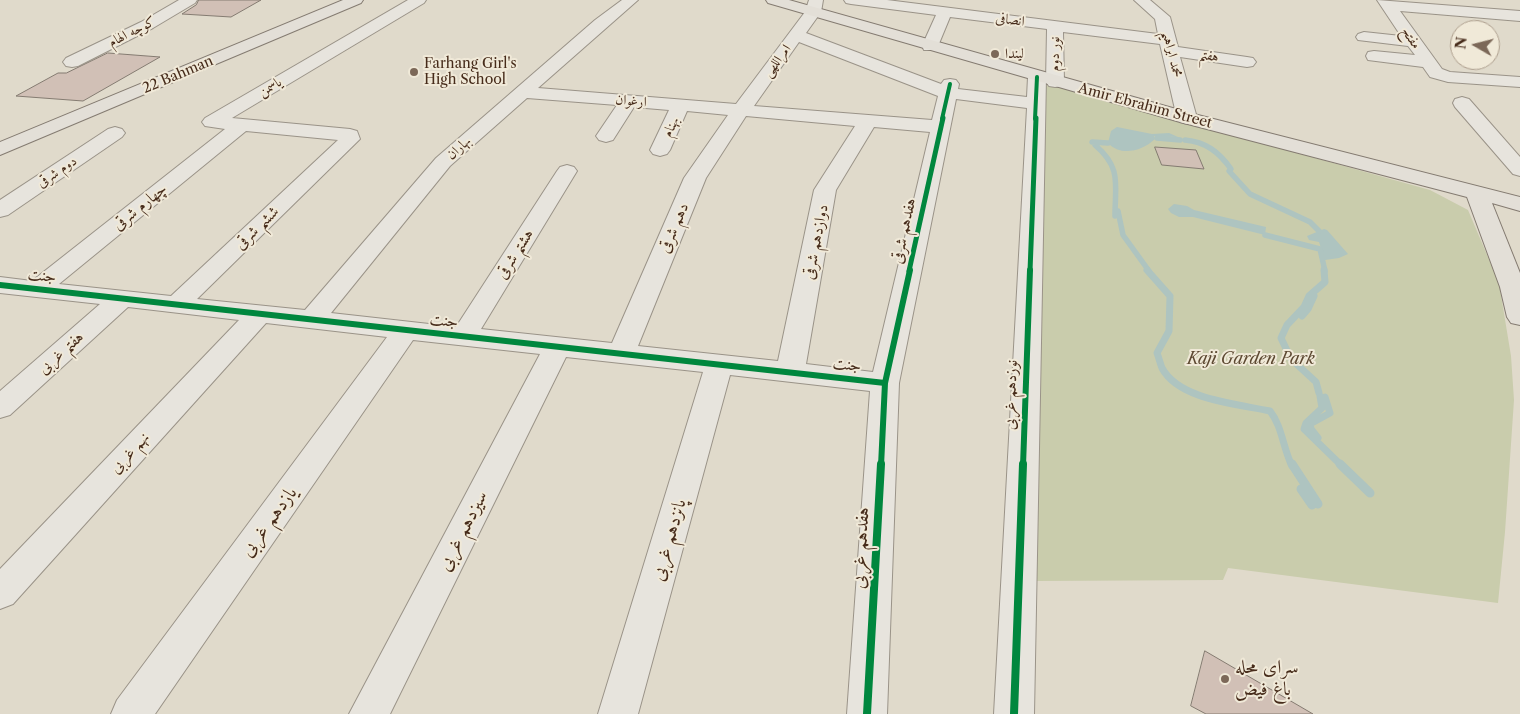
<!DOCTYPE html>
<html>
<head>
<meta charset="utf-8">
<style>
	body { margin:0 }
	#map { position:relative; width:1520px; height:714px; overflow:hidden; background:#e0dacb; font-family:"Libre Caslon Text",serif }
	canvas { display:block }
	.north { position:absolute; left:1450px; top:20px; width:50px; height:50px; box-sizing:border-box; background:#f0e9d8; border:1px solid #ac9d8c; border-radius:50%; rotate:278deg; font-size:14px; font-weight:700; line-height:20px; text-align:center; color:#462b1a }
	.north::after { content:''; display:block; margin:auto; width:18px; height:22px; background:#7c6858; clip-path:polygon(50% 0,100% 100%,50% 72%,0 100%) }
</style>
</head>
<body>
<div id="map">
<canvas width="1520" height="714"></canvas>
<div class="north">N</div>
</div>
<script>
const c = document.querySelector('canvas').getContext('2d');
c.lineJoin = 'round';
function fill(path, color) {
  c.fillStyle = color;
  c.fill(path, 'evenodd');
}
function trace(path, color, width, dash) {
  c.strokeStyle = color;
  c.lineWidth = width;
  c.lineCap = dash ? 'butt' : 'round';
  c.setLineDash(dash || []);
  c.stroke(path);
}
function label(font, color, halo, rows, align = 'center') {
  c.font = font + ' "Libre Caslon Text",Amiri,serif';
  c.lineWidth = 4;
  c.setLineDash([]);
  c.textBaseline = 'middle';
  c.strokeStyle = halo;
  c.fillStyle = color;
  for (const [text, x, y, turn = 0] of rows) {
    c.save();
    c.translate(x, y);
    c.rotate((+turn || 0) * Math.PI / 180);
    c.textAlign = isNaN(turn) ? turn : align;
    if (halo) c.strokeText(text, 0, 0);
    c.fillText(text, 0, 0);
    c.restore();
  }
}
const green = new Path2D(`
	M1050,84L1430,190L1468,210L1499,283L1511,356L1514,400L1505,532L1498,603L1228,568L1223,580L1035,581L1044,87Z`);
const water = new Path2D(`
	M1117,127L1152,134L1169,133L1178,137L1154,136L1155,139C1142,151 1121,157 1108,143L1111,131Z
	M1174,204L1187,206L1194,210L1266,227L1265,235L1193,217H1179L1171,213L1168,209Z
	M1324,229L1327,230L1348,254L1339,258L1325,260L1319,242L1309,240L1307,236Z`);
const streamFar2 = new Path2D(`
	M1157,138L1180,140
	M1185,140C1206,142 1219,152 1231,169L1229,171L1250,194L1310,222L1319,231
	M1092,142L1108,143
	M1097,145H1095C1122,168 1115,184 1115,216
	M1118,211L1123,235L1149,271
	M1265,235L1320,249L1325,271`);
const streamFar1 = new Path2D(`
	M1147,270L1170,296L1169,331L1157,353C1159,358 1160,363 1162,368C1179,400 1238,404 1270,411C1282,426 1283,448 1292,466
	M1302,316L1308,309L1314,296
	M1319,393L1316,382L1291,359L1281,338L1287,325L1304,307L1309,296L1325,282L1324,270
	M1320,396L1322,408L1306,423L1304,429L1342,466
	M1318,438L1311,429L1310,424L1330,413L1325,397`);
const stream = new Path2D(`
	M1292,464L1318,504
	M1340,464L1370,493
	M1301,489L1312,505`);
const building = new Path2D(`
	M199,0H261L231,17L182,14L196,5Z
	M108,53L160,57L83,101L16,96L58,73H66Z
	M1155,147L1196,150L1204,169L1162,165Z
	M1205,651L1313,714H1206L1191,706Z`);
const minor = new Path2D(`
	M179,0H197L195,3L153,28L78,66L72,67L66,66L63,62L66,58L141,22Z
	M408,0H426L424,3L232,118L350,129L357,131L360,139L197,299L305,310L436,158L595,20L622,0H638L538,88L736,104L805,12L809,0H823L821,12L806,33L941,84L944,80L950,79L956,80L959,84L958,89L1027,97L1028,77L1031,73L1037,72L1043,73L1046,77L1034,714H994L1027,108L956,99L899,383L887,714H847L870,391L730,375L638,714H598L703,372L566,357L390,714H349L540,354L413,340L155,714H111L117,700L387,337L266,323L13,604L0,609V569L239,320L128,307L10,415L0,418V391L100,304L0,293V277L32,281L225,129L205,126L202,122L205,118ZM799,42L938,96L932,120L754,106ZM527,98L617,105L596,136L599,140L606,142L613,140L634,107L669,110L650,150L653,154L660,156L667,154L670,150L687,111L728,115L684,178L612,343L481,329L577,171L574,167L567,165L560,167L557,171L456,327L331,313L450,166ZM746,116L855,126L814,190L778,361L638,346L706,178ZM874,127L930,132L873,372L806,364L836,190ZM246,131L338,140L171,296L59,284Z
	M844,0H887L1158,34L1155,19L1134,0H1150L1170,17L1178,47L1247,57L1253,58L1256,62L1253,66L1247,67L1180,57L1197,118L1194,122L1187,124L1180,122L1177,118L1160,44L1063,32L1064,82L1061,86L1055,87L1049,86L1046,82L1047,29L950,17L938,46L936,50H924L922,46L936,15L851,4L846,3Z
	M1377,0L1520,11V21L1400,11L1442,69L1450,72L1520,77V87L1448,82L1430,77L1423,67L1368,60L1366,56L1368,52L1374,51L1415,55L1408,46L1358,40L1356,37L1358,34L1364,32L1401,36Z
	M1462,97L1469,99L1520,157V176L1513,174L1455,107L1453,103L1455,99Z
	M115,127L122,129L125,133L122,137L8,215L0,217V200L108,129Z`);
const major = new Path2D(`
	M343,0H363L361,3L0,155V142Z
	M766,0H789L1194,114L1520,197V211L1492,203L1520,273V325L1511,323L1507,317L1500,287L1467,197L1180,122L768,3Z`);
const cyclewayFar3 = new Path2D(`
	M942,119L950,84
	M1035,119L1037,77`);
const cyclewayFar2 = new Path2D(`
	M909,271L943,118
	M1030,271L1036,118`);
const cyclewayFar1 = new Path2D(`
	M0,285L885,383
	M881,466L885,383L910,270
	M1023,466L1030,270`);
const cycleway = new Path2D(`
	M867,714L881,464
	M1014,714L1023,464`);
const markers = [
	[995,54,5,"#7c6858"],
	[414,72,5,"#7c6858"],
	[1225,679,5,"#7c6858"]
];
const farStreetnames = [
	["انصافی",1010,20,7],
	["کوچه الهام",132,32,-27],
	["مفتح",1411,38,55],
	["نور دوم",1055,54,-90],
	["محمد ابراهیم",1172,54,76],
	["هفتم",1209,56,8],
	["امراللهی",777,61,-53],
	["22 Bahman",178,75,-23],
	["یاسمن",270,87,-30],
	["ارغوان",631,101,5],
	["Amir Ebrahim Street",1145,106,15],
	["بهنام",671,127,-65],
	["بهاران",459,148,-42],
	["دوم شرقی",57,172,-34]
];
const farPoinames = [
	["لیندا",1005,54],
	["Farhang Girl's",424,64],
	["High School",424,80]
];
const streetNames = [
	["چهارم شرقی",140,207,-39],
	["ششم شرقی",257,228,-44],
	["دهم شرقی",674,228,-67],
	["هفدهم شرقی",904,231,-78],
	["دوازدهم شرقی",816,242,-79],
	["هشتم شرقی",515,254,-58],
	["جنت",42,276,6],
	["جنت",444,321,6],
	["هفتم غربی",61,353,-42],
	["جنت",847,365,6],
	["نوزدهم غربی",1011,395,-88],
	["نهم غربی",130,453,-47]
];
const parkNames = [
	["Kaji Garden Park",1251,359]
];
const nearStreetnames = [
	["یازدهم غربی",269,522,-54],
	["سیزدهم غربی",463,531,-63],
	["پانزدهم غربی",669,540,-74],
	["هفدهم غربی",861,548,-87]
];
const nearPoinames = [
	["سرای محله",1235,668],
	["باغ فیض",1235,690]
];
fill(green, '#c9ccac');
fill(water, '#aec4c0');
trace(streamFar2, '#aec4c0', 5.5);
trace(streamFar1, '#aec4c0', 7);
trace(stream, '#aec4c0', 9);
fill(building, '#d1c0b6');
trace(building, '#847b71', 1);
trace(minor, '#9a9388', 2);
trace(major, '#847b71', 2);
fill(minor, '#e7e4dd');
fill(major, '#e3dfd7');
trace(cyclewayFar3, '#00873e', 4);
trace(cyclewayFar2, '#00873e', 5);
trace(cyclewayFar1, '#00873e', 6);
trace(cycleway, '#00873e', 8);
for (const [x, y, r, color] of markers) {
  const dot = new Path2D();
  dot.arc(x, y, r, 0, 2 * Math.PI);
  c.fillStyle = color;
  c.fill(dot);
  trace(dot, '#f0e9d8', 2);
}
label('14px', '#462b1a', '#f0e9d8', farStreetnames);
label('14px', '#462b1a', '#f0e9d8', farPoinames, 'left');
label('16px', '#462b1a', '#f0e9d8', streetNames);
label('italic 16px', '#5d4932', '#f0e9d8', parkNames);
label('19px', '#462b1a', '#f0e9d8', nearStreetnames);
label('19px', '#462b1a', '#f0e9d8', nearPoinames, 'left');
</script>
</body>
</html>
